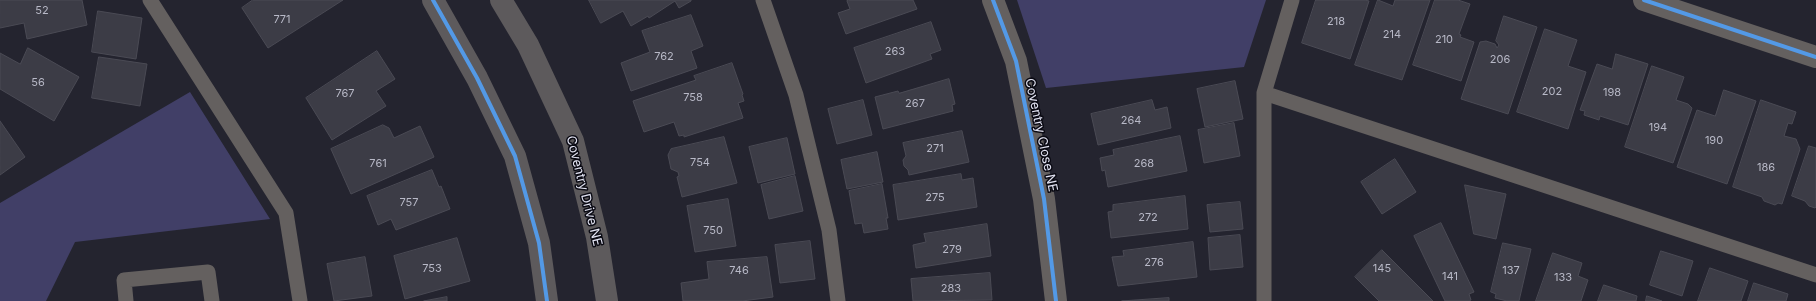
<!DOCTYPE html>
<html>
<head>
<meta charset="utf-8">
<style>
	body { margin:0 }
	canvas { display:block; background:#24242f }
</style>
</head>
<body>
<canvas width="1816" height="301"></canvas>
<script>
const c = document.querySelector('canvas').getContext('2d');
c.lineJoin = 'round';
function fill(path, color) {
  c.fillStyle = color;
  c.fill(path, 'evenodd');
}
function trace(path, color, width, dash) {
  c.strokeStyle = color;
  c.lineWidth = width;
  c.lineCap = dash ? 'butt' : 'round';
  c.setLineDash(dash || []);
  c.stroke(path);
}
function label(font, color, halo, rows, align = 'center') {
  c.font = font + ' Inter,sans-serif';
  c.lineWidth = 3;
  c.setLineDash([]);
  c.textBaseline = 'middle';
  c.strokeStyle = halo;
  c.fillStyle = color;
  for (const [text, x, y, turn = 0] of rows) {
    c.save();
    c.translate(x, y);
    c.rotate((+turn || 0) * Math.PI / 180);
    c.textAlign = isNaN(turn) ? turn : align;
    if (halo) c.strokeText(text, 0, 0);
    c.fillText(text, 0, 0);
    c.restore();
  }
}
const green = new Path2D(`
	M1017,0H1266L1244,67L1046,88Z
	M190,92L270,219L75,242L46,301H0V203Z`);
const building = new Path2D(`
	M0,0H82L87,25L27,39L24,23L0,28Z
	M253,0H343L268,48L242,8Z
	M589,0H691V1L679,8L675,1L649,18L648,16L631,26L623,11L601,23Z
	M849,0H913L917,9L846,34L838,13L850,9L847,1Z
	M1316,0H1365L1369,1L1350,59L1302,43Z
	M1378,0L1393,6L1395,0H1430L1402,80L1355,65Z
	M1435,0H1458L1470,4L1459,34L1461,35L1460,37L1474,42L1461,81L1413,65Z
	M98,11L142,18L136,59L92,52Z
	M691,15L703,46L691,51L697,68L631,91L621,63L650,52L642,31Z
	M1504,16L1537,27L1508,114L1461,99L1480,42L1486,41L1495,44L1497,48L1499,45L1496,41Z
	M931,22L941,50L930,54L932,59L866,83L854,48Z
	M1545,29L1577,40L1568,66L1586,72L1568,129L1517,112Z
	M28,48L79,77L54,121L0,89V53L20,64Z
	M377,51L395,79L376,91L386,106L332,140L306,98Z
	M1616,54L1648,64L1628,125L1600,116L1599,120L1584,115L1585,111L1580,110L1597,64L1612,69Z
	M99,57L147,64L140,106L92,98Z
	M732,63L743,94L742,95L744,101L738,103L743,118L684,137V135L679,136L674,122L644,132L633,101L696,80L694,76Z
	M1652,66L1684,77L1676,100L1688,104L1692,108L1673,163L1625,147Z
	M949,79L955,104L952,105L953,111L883,129L875,97L898,91L899,93Z
	M1235,81L1243,119L1205,127L1197,89Z
	M1724,90L1756,101L1727,184L1677,167L1697,110L1715,116Z
	M863,100L872,135L837,144L828,109Z
	M1152,100L1155,110L1167,107L1171,128L1098,145L1091,114Z
	M1761,100L1796,112L1792,124L1788,123L1784,136L1796,139L1800,149L1782,204L1778,203L1775,205L1764,201L1762,197L1733,187Z
	M0,121L25,157L0,175Z
	M1234,123L1240,156L1204,163L1198,130Z
	M383,125L389,128L394,138L420,126L434,157L351,194L331,149Z
	M962,131L969,162L909,175L908,170L904,166L903,160L906,156L903,143Z
	M1180,136L1187,171L1108,187L1105,170L1102,171L1100,158L1114,155L1113,150Z
	M724,137L737,183L682,197L677,177L679,176L678,172L671,169L668,155L671,149Z
	M787,138L795,174L758,183L749,147Z
	M1809,146L1816,148V207L1815,208L1809,206L1805,201L1792,196Z
	M877,152L883,182L847,189L841,160Z
	M1395,159L1416,192L1382,214L1361,182Z
	M432,170L439,187L441,186L450,209L396,230L391,219L378,225L367,196Z
	M961,174L962,180L973,178L977,207L898,220L893,185Z
	M795,176L803,211L769,219L761,185Z
	M882,184L888,218H886L888,229L864,233L862,223L855,224L849,191Z
	M1465,185L1506,194L1496,239L1474,234Z
	M1185,196L1188,229L1111,238L1108,212L1113,211V205Z
	M728,199L736,246L695,252L687,206Z
	M1240,202L1243,229L1210,232L1207,205Z
	M1441,223L1474,292L1469,294L1471,300L1469,301H1445L1414,236Z
	M987,224L991,256L916,268L913,245L926,242L924,234Z
	M1240,235L1243,267L1210,270L1208,238Z
	M457,238L470,281L405,299L394,256Z
	M810,241L815,279L780,283L775,245Z
	M1193,242L1197,277L1118,286L1112,257L1124,256L1123,251Z
	M1503,243L1531,249L1519,301H1507L1495,298L1496,294L1491,292Z
	M1382,250L1433,301H1379L1355,277Z
	M1661,251L1693,261L1682,296L1650,285Z
	M1553,253L1582,263L1578,276L1588,280L1581,301H1536Z
	M365,257L372,296L334,301L327,264Z
	M767,257L773,297L742,301H683L681,283L709,279L707,262Z
	M1710,268L1748,281L1741,301H1698Z
	M990,273L992,300L913,301L911,279Z
	M1754,283L1788,294L1786,301H1748Z
	M1604,285L1637,296L1636,301H1598Z
	M1647,296L1662,301H1646Z
	M447,297V301H424Z
	M1169,298V301H1122Z`);
const lane = new Path2D(`
	M150,0L286,213L300,301
	M763,0L796,95L829,230L838,301
	M1264,93L1816,275
	M126,301L124,280L208,272L212,301
	M1264,301V93L1292,0`);
const street = new Path2D(`
	M993,0L1016,61L1044,199L1056,301
	M1644,0L1816,57`);
const secondary = new Path2D(`
	M433,0L477,78L515,156L539,243L547,301
	M501,0L528,45L573,141L597,237L607,301`);
const cycleway = new Path2D(`
	M433,0L477,78L515,156L539,243L547,301
	M993,0L1016,61L1044,199L1056,301
	M1644,0L1816,57`);
const numberNames = [
	["52",42,11],
	["771",282,20],
	["218",1336,22],
	["214",1392,35],
	["210",1444,40],
	["263",895,52],
	["762",664,57],
	["206",1500,60],
	["56",38,83],
	["202",1552,92],
	["198",1612,93],
	["767",345,94],
	["758",693,98],
	["267",915,104],
	["264",1131,121],
	["194",1658,128],
	["190",1714,141],
	["271",935,149],
	["754",700,163],
	["761",378,164],
	["268",1144,164],
	["186",1766,168],
	["275",935,198],
	["757",409,203],
	["272",1148,218],
	["750",713,231],
	["279",952,250],
	["276",1154,263],
	["753",432,269],
	["145",1382,269],
	["746",739,271],
	["137",1511,271],
	["141",1450,277],
	["133",1563,278],
	["283",951,289]
];
const streetNames = [
	["Coventry Close NE",1041,135,78],
	["Coventry Drive NE",584,191,76]
];
fill(green, '#413f67');
fill(building, '#3c3c46');
trace(building, '#4a4a54', 1);
trace(lane, '#64605f', 15);
trace(street, '#64605f', 22);
trace(secondary, '#5d5a5c', 22);
trace(cycleway, '#5399e6', 4);
label('11px', '#b8b9c7', null, numberNames);
label('13px', '#e2e3f2', '#0a0a13', streetNames);
</script>
</body>
</html>
